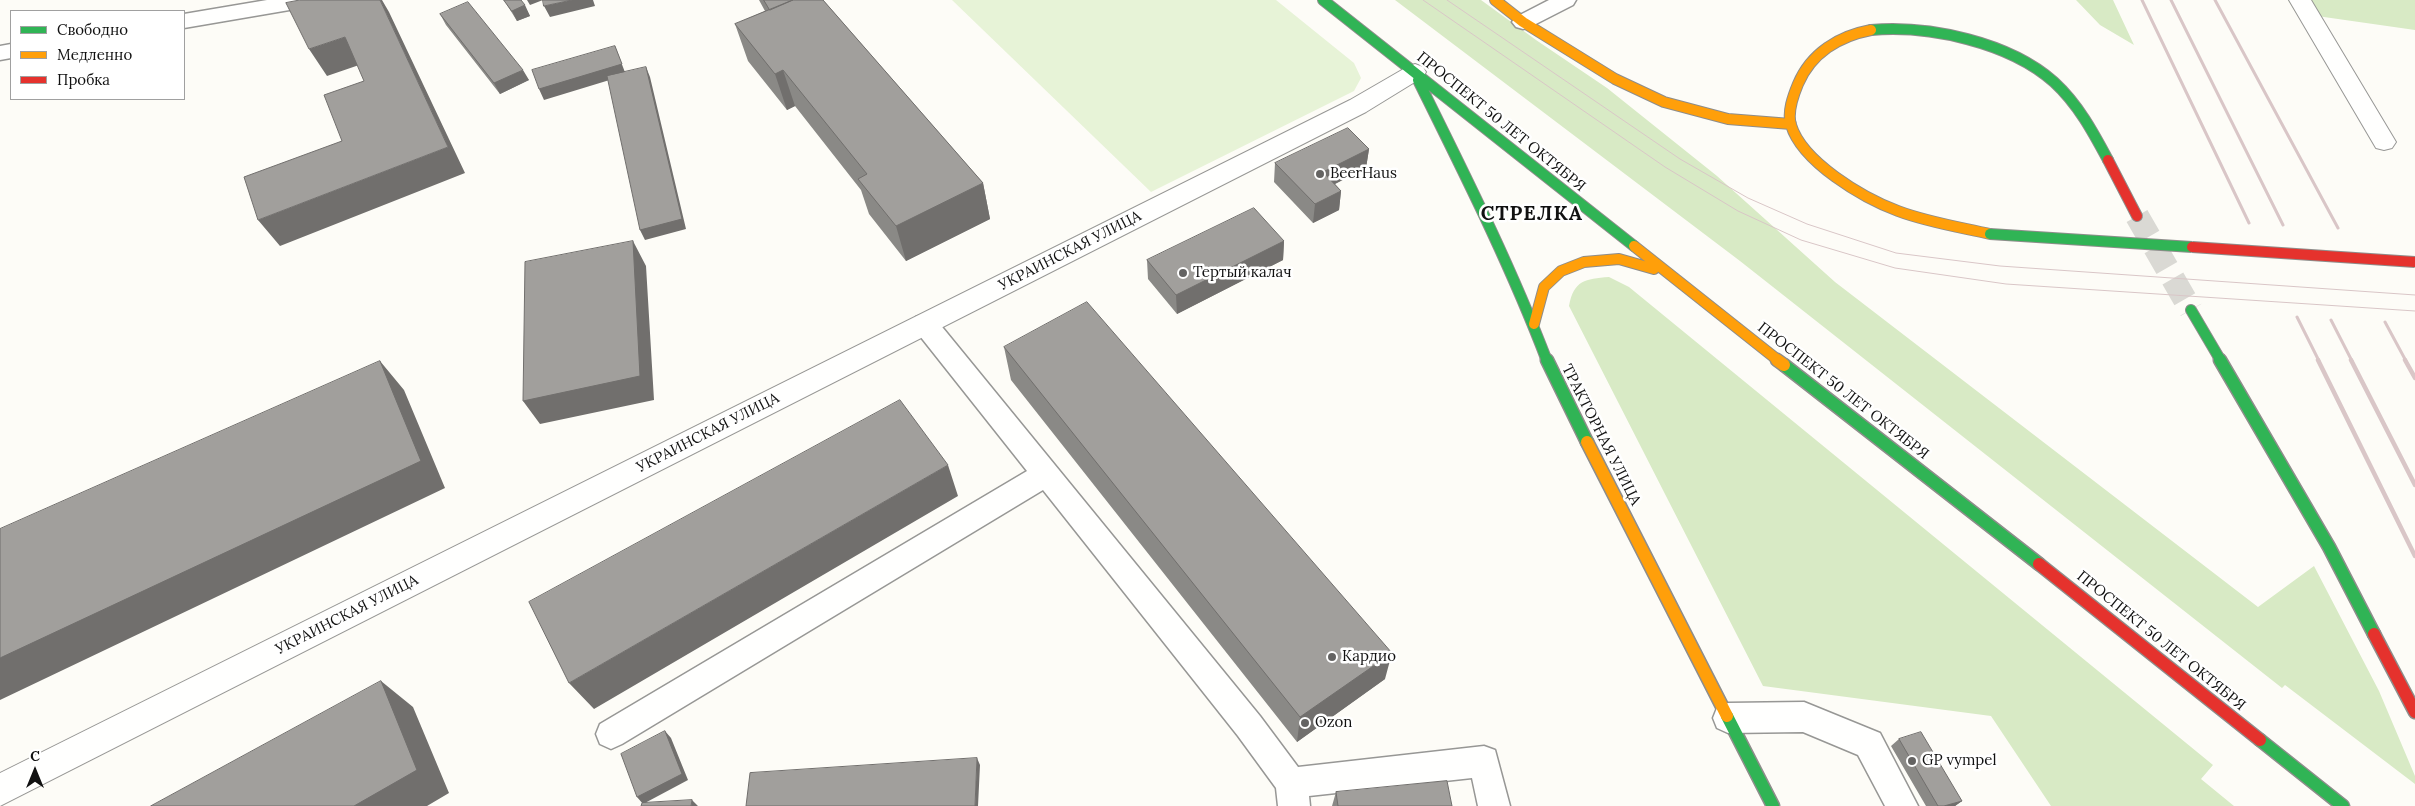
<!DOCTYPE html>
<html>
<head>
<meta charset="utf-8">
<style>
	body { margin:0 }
	#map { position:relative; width:2415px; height:806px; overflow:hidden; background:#fdfcf7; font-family:Lora,serif }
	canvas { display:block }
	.legend { position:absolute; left:10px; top:10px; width:175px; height:90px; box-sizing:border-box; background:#fff; border:1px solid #a0a0a0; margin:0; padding:6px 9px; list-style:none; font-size:15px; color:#111 }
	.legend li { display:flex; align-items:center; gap:10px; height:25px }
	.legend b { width:25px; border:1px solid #a0a0a0 }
	.north { position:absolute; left:10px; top:746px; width:50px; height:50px; -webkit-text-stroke:4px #fff; paint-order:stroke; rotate:0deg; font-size:14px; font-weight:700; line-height:20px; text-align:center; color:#111 }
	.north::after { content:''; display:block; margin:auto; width:18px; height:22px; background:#111; clip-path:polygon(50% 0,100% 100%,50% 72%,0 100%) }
</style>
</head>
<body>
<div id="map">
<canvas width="2415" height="806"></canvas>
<ul class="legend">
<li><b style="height:6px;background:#30b455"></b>Свободно</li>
<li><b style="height:6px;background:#ff9f0a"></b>Медленно</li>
<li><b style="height:6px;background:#e5322d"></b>Пробка</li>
</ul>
<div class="north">С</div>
</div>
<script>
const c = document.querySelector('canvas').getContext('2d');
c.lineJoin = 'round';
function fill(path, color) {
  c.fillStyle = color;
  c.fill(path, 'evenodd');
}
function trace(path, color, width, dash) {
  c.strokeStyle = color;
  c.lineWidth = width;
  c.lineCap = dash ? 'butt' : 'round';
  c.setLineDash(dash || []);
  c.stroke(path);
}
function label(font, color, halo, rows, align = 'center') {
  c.font = font + ' Lora,serif';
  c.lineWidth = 5;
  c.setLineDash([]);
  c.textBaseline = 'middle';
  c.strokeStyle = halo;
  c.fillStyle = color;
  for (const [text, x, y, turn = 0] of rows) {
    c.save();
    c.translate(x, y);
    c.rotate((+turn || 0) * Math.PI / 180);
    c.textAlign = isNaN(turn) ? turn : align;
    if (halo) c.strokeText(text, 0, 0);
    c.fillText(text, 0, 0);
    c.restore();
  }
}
const green = new Path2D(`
	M952,0H1276L1354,63L1361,78L1354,91L1151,192Z`);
const forest = new Path2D(`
	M1395,0H1481L1536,40L1607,88L1717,176L1835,282L2258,607L2314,566L2379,691L2415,776V784L2285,685L2282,688L1740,261Z
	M2076,0H2113L2134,45L2100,25Z
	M2288,0H2415V30L2296,13Z
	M1609,277L1629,287L2213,765L2201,779L2234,806H2051L1991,716L1763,686L1569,306C1574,280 1585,279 1609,277Z`);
const secondaryTunnel = new Path2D(`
	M2137,216L2191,310`);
const lane = new Path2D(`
	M267,0H317L314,5L307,7L184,28V14Z
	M1549,0H1576L1573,5L1530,27L1523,29L1516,27L1512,22L1516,17Z
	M11,44V58L0,60V46Z
	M925,314L934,317L1260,716L1298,767L1484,746L1495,750L1510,806H1478L1472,778L1309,796L1310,806H1278L1276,788L1238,736L1043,490L622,744L611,749L600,744L596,734L600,724L1027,471L916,331L912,324L916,317Z
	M1804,702L1880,733L1918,806H1885L1858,755L1803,732L1728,733L1717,728L1713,718L1717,708L1728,703Z`);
const street = new Path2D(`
	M2289,0H2311L2396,142L2392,148L2384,150L2376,148Z
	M1415,64L1423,67L1426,72L1423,77L1366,112L0,806V773L1350,100L1407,67Z`);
const fastFar1 = new Path2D(`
	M1323,0L1634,246
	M1871,30C1929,25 2009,42 2054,82C2078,104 2093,132 2108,160
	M1418,80C1464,173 1510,264 1547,361
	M2191,310L2221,361`);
const fast = new Path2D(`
	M1547,360L1587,442
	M2220,360L2329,547L2374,634
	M1784,365L2039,564
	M1727,716L1773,806
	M2260,740L2343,806`);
const slowFar1 = new Path2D(`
	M1495,0L1523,22L1615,79L1664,102L1728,119L1791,124
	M1871,30C1839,36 1811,53 1798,84C1793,96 1787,112 1791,125C1802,162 1863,198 1898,211C1927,222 1959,227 1990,234
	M1634,246L1779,361
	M1534,324L1544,287L1561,271L1584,262L1619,259L1654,269`);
const slow = new Path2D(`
	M1777,360L1784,365
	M1587,442L1727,716`);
const jamFar1 = new Path2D(`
	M2108,160L2137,216`);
const jam = new Path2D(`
	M2039,564L2260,740
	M2374,634L2415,712`);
const tram = new Path2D(`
	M1423,0L1665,167L1738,211L1801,240L1895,268L2006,284L2415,311
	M1447,0L1680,159L1748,198L1807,224L1896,253L2000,266L2415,295`);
const railFar1 = new Path2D(`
	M2142,0L2249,223
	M2171,0L2283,225
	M2215,0L2338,228
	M2297,317L2319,361
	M2331,320L2352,361
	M2385,322L2406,361`);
const rail = new Path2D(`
	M2318,360L2415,556
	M2351,360L2415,485
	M2405,360L2415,378`);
const fastBridge = new Path2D(`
	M1990,234L2192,247`);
const jamBridge = new Path2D(`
	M2192,247L2415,262`);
const wall = new Path2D(`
	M504,0H521L530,16L517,21Z
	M759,0H823L983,183L990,219L906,261L869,214L861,190L795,106L787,110L748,61L735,24L765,11Z
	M440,14L529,80L500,94L446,25Z
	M1369,149L1366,168L1335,184L1341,191L1339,210L1313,223L1274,182L1275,163Z
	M1284,241L1283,260L1177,314L1148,279L1147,260Z
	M1004,347L1385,679L1297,742L1011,380Z
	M1899,739L1962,801L1955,806H1926L1891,746Z
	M1336,792L1452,806H1332Z`);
const shadedWall = new Path2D(`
	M380,0H382L389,12L465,173L280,246L258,220L448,147Z
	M527,0H543L530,5Z
	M572,0H593L595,6L550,17L544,6Z
	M525,5L530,16L517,21L512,11Z
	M345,37L362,64L327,76L309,49Z
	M615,46L626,75L544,100L539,89Z
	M646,67L650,77L686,229L645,240L640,230Z
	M523,70L529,80L500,94L494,83Z
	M783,70L795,106L787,110L775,74Z
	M1369,149L1366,168L1321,191L1323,172Z
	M983,183L990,219L906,261L896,226Z
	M1341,191L1339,210L1313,223L1315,204Z
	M633,241L646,266L654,400L540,424L523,401Z
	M1284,241L1283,260L1177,314L1176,295Z
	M380,361L404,390L445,488L0,700V658Z
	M948,465L958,496L594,709L569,683Z
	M1392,653L1385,679L1297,742L1300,717Z
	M381,681L413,707L449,793L427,806H354Z
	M665,731L671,738L688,780L643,804L637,797Z
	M977,758L980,765L978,806H975Z
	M692,800L698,806H691Z
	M1962,801L1955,806H1944Z`);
const building = new Path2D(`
	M300,0H380L448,147L258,220L244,177L342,141L324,95L364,81L345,37L309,49L286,3Z
	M504,0H521L525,5L512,11Z
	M543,0H572L544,6Z
	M764,0H793L770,10Z
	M793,0H823L983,183L896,226L858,179L867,174L783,70L775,74L735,24Z
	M468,2L523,70L494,83L440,14Z
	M615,46L622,64L539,89L532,70Z
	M646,67L682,219L640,230L607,76Z
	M1348,128L1369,149L1323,172L1341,191L1315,204L1275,163Z
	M1254,208L1284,241L1176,295L1147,260Z
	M633,241L640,376L523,401L525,262Z
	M1087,302L1392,653L1300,717L1004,347Z
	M380,361L421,461L0,658V529Z
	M900,400L948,465L569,683L529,602Z
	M381,681L417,770L354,806H151Z
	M665,731L682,774L637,797L621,754Z
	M1921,732L1962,801L1944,806H1938L1899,739Z
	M977,758L975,806H746L750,773Z
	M1447,781L1452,806H1338L1336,792Z
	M692,800L691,806H641L642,803Z`);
const markers = [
	[1320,174,5,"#646362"],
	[1183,273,5,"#646362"],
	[1332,657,5,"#646362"],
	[1305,723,5,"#646362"],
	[1912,761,5,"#646362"]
];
const streetNames = [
	["ПРОСПЕКТ 50 ЛЕТ ОКТЯБРЯ",1501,122,39],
	["УКРАИНСКАЯ УЛИЦА",1070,251,-27],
	["ПРОСПЕКТ 50 ЛЕТ ОКТЯБРЯ",1843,391,38],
	["УКРАИНСКАЯ УЛИЦА",708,433,-27],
	["ТРАКТОРНАЯ УЛИЦА",1601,435,63],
	["УКРАИНСКАЯ УЛИЦА",347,615,-27],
	["ПРОСПЕКТ 50 ЛЕТ ОКТЯБРЯ",2161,641,39]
];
const poiNames = [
	["BeerHaus",1330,174],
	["Тертый калач",1193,273],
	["Кардио",1342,657],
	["Ozon",1315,723],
	["GP vympel",1922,761]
];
const districtNames = [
	["СТРЕЛКА",1532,214]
];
fill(green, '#e7f3d7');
fill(forest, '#d8eac5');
trace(secondaryTunnel, '#dad9d4', 24, [24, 12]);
trace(lane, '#979795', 3);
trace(street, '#979795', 2);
trace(fastFar1, '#8e8d8b', 12);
trace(fast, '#8e8d8b', 15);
trace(slowFar1, '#8e8d8b', 12);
trace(slow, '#8e8d8b', 15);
trace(jamFar1, '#8e8d8b', 12);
trace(jam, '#8e8d8b', 15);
fill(lane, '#fffffe');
fill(street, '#fffffe');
trace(fastFar1, '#30b455', 10);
trace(fast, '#30b455', 12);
trace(slowFar1, '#ff9f0a', 10);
trace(slow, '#ff9f0a', 12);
trace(jamFar1, '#e5322d', 10);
trace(jam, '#e5322d', 12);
trace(tram, '#d9c6c7', 1);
trace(railFar1, '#d9c6c7', 3);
trace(rail, '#d9c6c7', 4.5);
trace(fastBridge, '#8e8d8b', 12, []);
trace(jamBridge, '#8e8d8b', 12, []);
trace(fastBridge, '#30b455', 10);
trace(jamBridge, '#e5322d', 10);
fill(wall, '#8a8986');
fill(shadedWall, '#716f6d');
fill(building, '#a19f9c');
trace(building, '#716f6d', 1);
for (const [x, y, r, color] of markers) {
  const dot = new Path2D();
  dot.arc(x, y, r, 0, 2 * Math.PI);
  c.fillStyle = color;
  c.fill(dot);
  trace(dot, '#fff', 2);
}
label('15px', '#111', '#fff', streetNames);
label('15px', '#111', '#fff', poiNames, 'left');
c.letterSpacing = '1px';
label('bold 20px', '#111', '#fff', districtNames);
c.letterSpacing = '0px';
</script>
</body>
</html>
